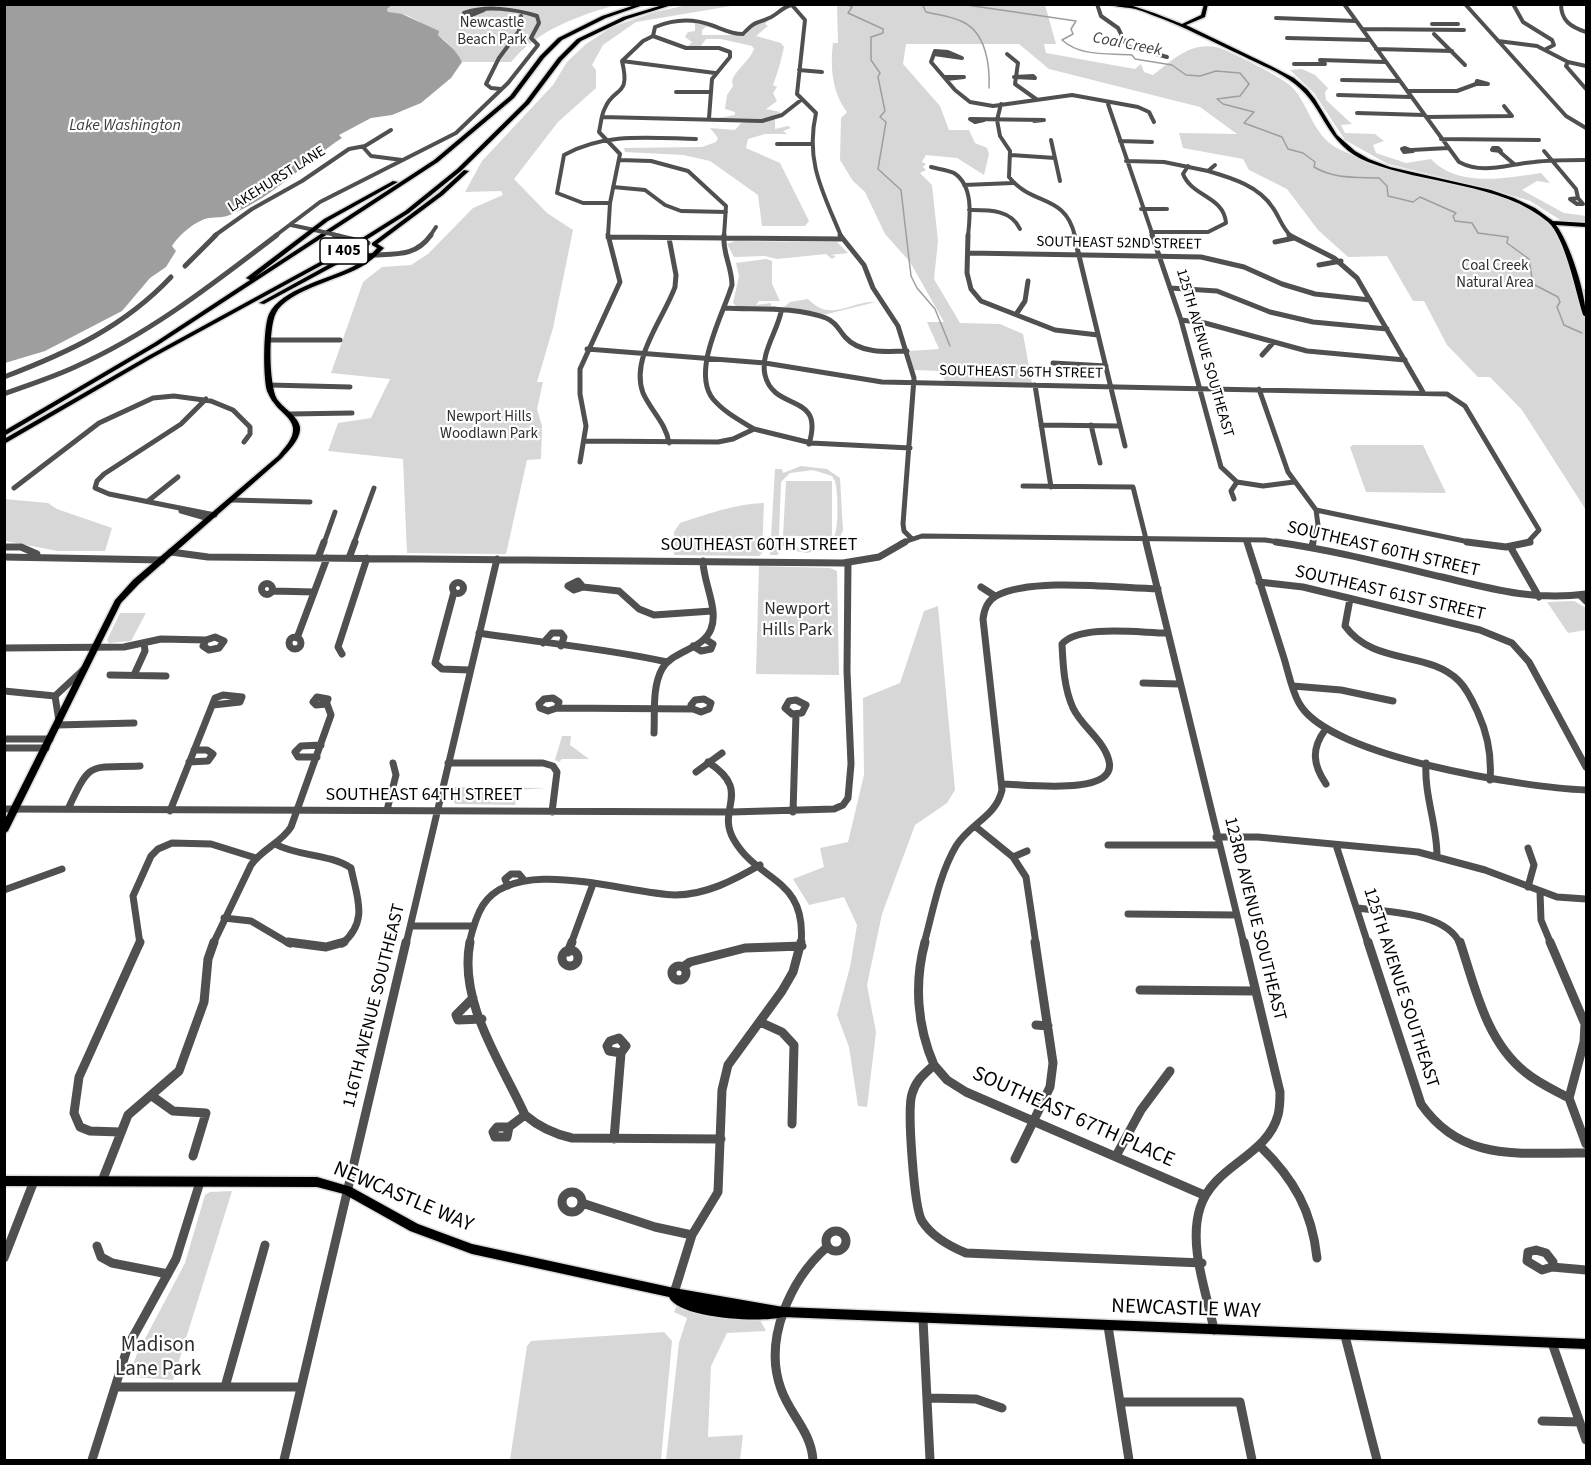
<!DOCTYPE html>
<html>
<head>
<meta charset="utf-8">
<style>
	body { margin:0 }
	#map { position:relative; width:1591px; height:1465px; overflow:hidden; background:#fff; font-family:"Source Sans 3",sans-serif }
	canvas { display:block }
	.frame { position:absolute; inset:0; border:6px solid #000; pointer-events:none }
</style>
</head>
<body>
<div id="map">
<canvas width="1591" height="1465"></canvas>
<div class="frame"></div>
</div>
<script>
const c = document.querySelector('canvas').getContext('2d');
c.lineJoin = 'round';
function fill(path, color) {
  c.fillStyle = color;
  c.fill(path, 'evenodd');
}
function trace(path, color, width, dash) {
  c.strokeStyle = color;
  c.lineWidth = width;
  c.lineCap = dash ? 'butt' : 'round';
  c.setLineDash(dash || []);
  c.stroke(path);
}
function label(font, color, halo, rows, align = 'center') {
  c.font = font + ' "Source Sans 3",sans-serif';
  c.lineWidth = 4.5;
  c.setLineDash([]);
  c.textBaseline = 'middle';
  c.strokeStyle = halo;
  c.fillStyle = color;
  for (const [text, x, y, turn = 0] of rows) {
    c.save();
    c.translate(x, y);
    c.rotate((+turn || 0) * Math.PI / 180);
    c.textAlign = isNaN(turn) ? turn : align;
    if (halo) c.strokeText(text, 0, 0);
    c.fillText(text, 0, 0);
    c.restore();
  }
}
const green = new Path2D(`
	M392,4L616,5C577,16 538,30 511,62H462C457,47 420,18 402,14C397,14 394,15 388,12L387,9Z
	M692,4L737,5L636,22L603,45L592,65L596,70V88L558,122L514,179L547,213L573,230L553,328L537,382H543L537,409L542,426L541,459L527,460L506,554L407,553L403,459L328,451L338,423L371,418L390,379L331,373L363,282L382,267L411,265L428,254L473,208L503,195L501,191L465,192L482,161L553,85L567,62L586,44L612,27L655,12Z
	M822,5H1045L1056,44H1044L1046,53L1135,69L1141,64L1144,72L1153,75C1173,60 1189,42 1216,47C1227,49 1285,79 1292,87C1311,108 1313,138 1341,150C1401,178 1502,183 1551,222C1567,235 1572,269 1578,289H1586V510L1522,410L1490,377H1478L1447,345L1424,301H1413L1387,256L1348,257L1318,230L1287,189L1249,170L1243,159L1183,148L1179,133L1237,134L1200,107L1049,69L1019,44H906L903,64L940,106L949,130H969L975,143L987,148L989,154L984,175L957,158L926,155L922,162L926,164L923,167L926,170L920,173L932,185L938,241L934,279L960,323L1000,324L1023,334L1032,383L946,382L939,371L914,370L909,351L939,349L927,322H944L910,262L885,234L865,192L853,181L840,160L841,118L847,112C832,92 830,67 833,43H838L837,5Z
	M769,20L765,24L768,26L756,36L781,43L784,47C781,61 778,72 773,85L777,87L773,93L777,101L766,109L781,112L768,119L718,118L735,115V112L725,109L727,95L733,86L732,80C738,67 749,62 754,49L752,46L721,39H706L700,47H687L692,42L685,37L688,32L695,31V23L707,26L702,30V35H746L754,25Z
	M1302,69L1315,75L1328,88L1325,92L1326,100L1352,124L1341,125L1345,133L1375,134L1384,141L1373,145L1376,153L1406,163L1431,159C1458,188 1506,178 1541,173L1550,183L1537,181L1522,190L1564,213L1586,216V224L1562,221L1530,201L1501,192L1388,164L1377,158L1345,140L1314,93L1290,70Z
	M775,119V129L788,126L791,128L783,131L787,134H765L748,139L746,148L780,163L809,221L805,226H762L758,195L710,161L683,155L625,152L624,148L702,147L716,142L718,138L710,128L735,130L741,123Z
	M735,241L837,242L848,253L830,255L836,256L832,259L826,254L777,259L765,256L734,257L727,244Z
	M766,259L772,261V284L780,301H759L756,305L771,303V306H777L776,307L736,306L733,303L739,276L736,263Z
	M808,299C831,323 849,301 876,302L823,315L784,307L790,302Z
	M1353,445H1423L1446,493L1366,492L1350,447Z
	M801,466L827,469L840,478L843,530L837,545L807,553L790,550L779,544L778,555H770L775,469H782L783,473ZM813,470L832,476L835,481C838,491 839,528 834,537C825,556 790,550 779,536L781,482L790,473Z
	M786,481H832V536H783Z
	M4,499L48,503L57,509L112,528L105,551H58L5,541Z
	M764,503L762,553L759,556L674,555V532L680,523C708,514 734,504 764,503Z
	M759,566L830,568L837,571L839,675L756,674Z
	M1574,601L1586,608V630L1568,633L1547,602Z
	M938,606L955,790L947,803L915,825L882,914L867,985L876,1032L867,1107L858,1106L849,1047L837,1015L850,967L857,925L844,897L809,905L793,879L824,867L820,848L848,842L864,775L863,698L900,683L924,611Z
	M120,613H146L131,641L109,643L107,640Z
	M562,736H571L570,745L589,759H562L559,762L555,760Z
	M455,787L547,788L518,790L515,805L456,804L452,801Z
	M232,1191L173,1380L132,1377L130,1372L137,1354L185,1263L205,1195L210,1192Z
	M679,1301L757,1314L766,1331L727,1333L711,1366L708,1437L743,1435L740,1460H666L679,1343L687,1318L674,1312Z
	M664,1332L672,1341L661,1460H510L527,1346L531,1341Z`);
const water = new Path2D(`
	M4,5H392L387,9L388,12L402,14L439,31L438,35C448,45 457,50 462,62L451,78L421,103L392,115L371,118L339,135L342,138C305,162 275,196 232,214C224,218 217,217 209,218C196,220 179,235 172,246L176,251L166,267L150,278L122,311L45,351L5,363Z`);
const stream = new Path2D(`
	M847,4L852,7L848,13L883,29V33L871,37V60L880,73L878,77L885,111L880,117L886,122L878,169L901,190L911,276L917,288L935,309L950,346
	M922,4L926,12C938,15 951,16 963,22C986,33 990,65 989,88
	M960,4L1076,21L1071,29L1073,34L1062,40C1081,57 1108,53 1132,55L1135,59L1172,65L1186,75L1200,76L1216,71L1240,73L1249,84L1240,96L1217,99L1223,104L1254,112L1244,123L1282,137L1288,149L1303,153L1315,162L1314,167C1334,179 1356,177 1379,178L1387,186L1388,196L1413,202L1420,197L1456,213L1453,216L1455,221L1472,223L1478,233L1508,237L1507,243L1529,259L1533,284L1558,297L1560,302L1557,307L1564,325L1582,333`);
const minorFar3 = new Path2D(`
	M791,4L805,20L797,94L816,113C805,162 823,192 841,236
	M1097,4L1101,16L1118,28L1127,46L1167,57
	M1344,4L1459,162C1483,175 1508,164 1534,162C1551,160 1569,160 1586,160
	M1465,4L1566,116L1586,128
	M1513,4L1523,22L1552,40L1554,45L1546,49
	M1561,4C1561,21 1571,27 1586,32
	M1276,18L1356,21
	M1432,24H1458
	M1362,29L1464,30
	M1434,34L1465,65
	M653,36L686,48H719L730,52V57L712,79L709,118
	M1287,38L1369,40
	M1498,41L1537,46L1568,62L1586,66
	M1376,49L1452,51
	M934,54L962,58L948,52L935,51L931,62L955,90L970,102L993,106L1072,95L1138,107L1149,112L1154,122
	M1007,54L1018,63L1015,84L1036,99
	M1320,60L1385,62
	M622,61L715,73
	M1568,62L1566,66L1586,89
	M1294,64H1325
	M799,70L822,72
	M1033,76L1035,78L1014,77Z
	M945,77H964L947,79
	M1342,80L1400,81
	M1477,81L1488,84H1476Z
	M501,89L491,88L486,84L499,58L519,31L521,16
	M1407,91H1457L1476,84
	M676,92H710
	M1338,95L1411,97
	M1001,104L997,120L1000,136L1010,151L1009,177C1033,207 1065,193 1075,236
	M1108,104L1153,236
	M1357,113L1424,115
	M602,117L762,121L782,115L801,100
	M1426,117L1512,116L1504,106
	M984,120L975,122L970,119L1044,120L1034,121
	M1441,139L1539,140
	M1051,140L1060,181
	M1120,141L1152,142
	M777,144H812
	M363,147L371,156L402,160
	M1405,148L1413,151L1404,152L1402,149Z
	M1493,148H1498L1501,151L1492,150Z
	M1412,150L1448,148
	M1544,151L1576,189L1578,198
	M1500,152L1514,164
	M1011,155L1055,158
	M619,160L651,161L688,171L726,206L724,236
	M1126,161L1164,162L1208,171L1215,165
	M931,167C938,169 948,170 954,173C974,186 970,217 968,236
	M1208,171C1232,178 1259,186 1273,208C1280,218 1282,228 1291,236
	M964,185L1013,183
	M613,187L645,190L665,205L681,211L726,212
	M1578,198L1583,204H1577L1570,199Z
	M610,203H583L557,193L564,155C605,132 650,138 696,139
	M1141,209H1167
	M969,210C988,210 1011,209 1020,229
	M291,225L319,231
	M1151,232H1208L1226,223C1224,196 1192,197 1183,174L1188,166
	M214,236L252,209L302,181L349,149L365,146L391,130
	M275,236L320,202L456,133L508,83L538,45L531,38L539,23L537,16C515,9 486,5 464,13L472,15L484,10
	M430,236L436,227
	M608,236L610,203L620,154L599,132C601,124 601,115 605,108C614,86 631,98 622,61L643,41L653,36L655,27C674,19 692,18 711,25C723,29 730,34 743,34C756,20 754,25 769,18C777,15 781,8 791,5`);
const minorFar2 = new Path2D(`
	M724,235C722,252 732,267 732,285C723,315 691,371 713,399C724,412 739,420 754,429
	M840,235L864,265L873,288L898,326L914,378L903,524L904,531L911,538
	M968,235L967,273L971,289L981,301L1055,330L1098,335
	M1074,235L1125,446
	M1152,235L1181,320L1221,467L1237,482L1231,491L1234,499
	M1289,235L1334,258L1357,278L1423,392
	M608,237L842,239
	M669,238L676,275L675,287C664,318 630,358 643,393C651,411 666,423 669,443
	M1275,242L1294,238
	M969,253L1201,257L1244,267L1282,284L1315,294L1370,300
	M374,255C398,254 416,256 431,235
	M1319,265L1341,261
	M185,266L216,235
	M1170,288L1217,291L1270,312L1313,322L1387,329
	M724,308C757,310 794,306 826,318C836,322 839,330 845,337C860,354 887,352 907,351
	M781,312C777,332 760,354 765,375C774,413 825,391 809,444
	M1017,313L1025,301L1028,281
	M1181,320L1205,323L1307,351L1405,360
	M269,340H340
	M587,349L765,363L882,382L1447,394L1465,406L1539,530L1527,543
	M1262,355L1272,344
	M1053,363L1106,366
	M4,377C67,353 124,327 171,277
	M269,385L350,387
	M1035,385L1051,487
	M1259,389L1288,472L1316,510L1318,525L1313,543
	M4,394C28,385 54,377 77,366C151,333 214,283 277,235
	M206,399L181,424L104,474L97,481L95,488L109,494L215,515
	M290,414L352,413
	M1041,425L1120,426
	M1091,425L1100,463
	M584,441L718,442L733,439L754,429L811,443L910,448
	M580,462L586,426L580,394V369L620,282L608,235
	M1237,482L1263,486L1294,482
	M1023,486L1133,487L1147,543
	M14,488L99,423L153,398L174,396L211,401L233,410L250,427V434L244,442
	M232,500L310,502
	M148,501L178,477
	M1316,510L1474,543
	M181,511L209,519
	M1246,540L1247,543
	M324,543L335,512
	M354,543L374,488
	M901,543L922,536L1265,540L1286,543`);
const minorFar1 = new Path2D(`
	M1146,542L1244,944
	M1247,542C1259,579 1271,617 1283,655C1288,670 1291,689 1299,703C1328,757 1527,788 1586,790
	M1276,542C1332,550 1387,564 1442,577C1492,589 1534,601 1586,594
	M1467,542L1506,547L1530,542
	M4,547H21L37,554V557
	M1312,547L1313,542
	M1511,548L1539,597
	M171,552L208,557L843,563L879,557L905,542
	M4,557L162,560
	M318,558L324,542
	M349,558L355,542
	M578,581L583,587L574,590L568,586Z
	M1259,582L1303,587L1480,630L1512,643L1529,662L1586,767
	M452.5 588a5.5 5.5 0 1 1 11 0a5.5 5.5 0 1 1-11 0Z
	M261.5 589a5.5 5.5 0 1 1 11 0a5.5 5.5 0 1 1-11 0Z
	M583,587L619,591L639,609L654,615L712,611
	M981,587L995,596
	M273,591L314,592
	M454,592L435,663L442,669L469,670
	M1580,595L1586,601
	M1350,599L1345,626C1374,666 1428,650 1459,681C1468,690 1473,702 1478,713C1488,735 1492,755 1490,780
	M479,633C542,643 605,648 667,662
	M289 643a6 6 0 1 1 12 0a6 6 0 1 1-12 0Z
	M215,637L224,641L219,648L209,650L203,646L206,640Z
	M297,638L327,558
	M543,643L552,633H561L564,637L561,646
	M693,646L701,651L711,649L713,644L705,639
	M4,648L124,647L161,639L206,640
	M342,654L338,647L367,558
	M110,675L166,676
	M134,675L145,651L144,643
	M1143,683L1179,684
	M1293,686L1341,690L1393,701
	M4,691L55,696L83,670
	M55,696L59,721
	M553,698L559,702L557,708L548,711L540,708L539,704L544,699Z
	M704,699L711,703L709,709L701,712L693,709L691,705L695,700Z
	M796,700L806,705L802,713L792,714L785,708L789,701Z
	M557,708L693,709
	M57,725L134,723
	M1325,730C1311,749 1313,765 1326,784
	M654,733C655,713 652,687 662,669C673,650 703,650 711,629C719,609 703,582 703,561
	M4,739H50
	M4,748H46
	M317,757H298L295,752L301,746L321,745
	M189,762L208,761L213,754L207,750H194
	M708,762C754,792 715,808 734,840C759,883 807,877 801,944
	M448,763H543L553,766L557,772L552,812
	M1426,763C1424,795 1437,824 1437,856
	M696,772L722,753
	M1003,784C1022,784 1118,797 1109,761C1104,740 1082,727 1073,708C1064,688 1063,665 1062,644C1080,624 1140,633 1167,633
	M4,809L731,812L834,809L843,805L848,798L851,764L847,671L848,563
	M68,809C91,760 88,768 140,766
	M387,810L396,775L393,763
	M170,811L215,698L223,695L242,697L240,702L213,705
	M793,812L796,714
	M976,827L1013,857L1026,877L1036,944
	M1216,837H1258L1418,852L1485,870L1557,897L1586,899
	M275,844C299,857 328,853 351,868C357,898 369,921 342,944
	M1108,845H1218
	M1336,845L1368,944
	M1528,848L1534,865L1528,887
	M1013,857L1027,851
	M508,886L505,879L511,874H519L524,880
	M4,890L62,869
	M1540,892L1541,920L1551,944
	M1357,908C1386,912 1447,912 1460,944
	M1128,914L1236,915
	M224,918L251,921L290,944
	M412,926H473
	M140,944L133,896L151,856L158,849L172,843L211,844L256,858
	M213,944L251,865C262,849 281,843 291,827L331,715L327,704L316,705L313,702L317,697L328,699L326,704
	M406,944L497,559
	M469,944C472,931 476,916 483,905C516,854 626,894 675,895C706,895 734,880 760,865
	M571,944L593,884
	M924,944C933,911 939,875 956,846C970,823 996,817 1002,790L983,619C984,610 987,601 996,596C1032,577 1116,588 1158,589`);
const minor = new Path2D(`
	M288,942L326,947L344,942
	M470,942C458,1002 501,1062 525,1115C539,1127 554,1134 572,1138L721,1139
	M925,942C914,983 917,1026 934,1065C924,1074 916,1080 912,1094C907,1109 914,1208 922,1221C932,1237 949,1246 966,1253L1202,1263
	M1368,942L1421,1104C1463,1164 1521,1152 1586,1153
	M1460,942C1475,987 1486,1041 1525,1072C1538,1083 1554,1090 1569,1098
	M1550,942L1585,1024L1584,1042L1569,1098L1586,1144
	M562 958a8 8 0 1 1 16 0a8 8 0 1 1-16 0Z
	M568,952L572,942
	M672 973a7 7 0 1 1 14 0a7 7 0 1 1-14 0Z
	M683,967L690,962L745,948L802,946
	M1140,990L1255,991
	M473,998L456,1015L458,1020L482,1019
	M760,1022L782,1032L794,1045L792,1124
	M1036,1025L1048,1026
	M619,1038L626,1046L621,1053L609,1051L607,1046L610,1041Z
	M934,1065L947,1080L966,1092L1204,1195
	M152,1096L173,1111L206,1113L193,1156
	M497,1127H509L507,1137H495L493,1132Z
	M509,1127L525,1115
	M120,1132L90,1131L80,1127L74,1113L79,1077L140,942
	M614,1139L621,1053
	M1260,1146C1294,1179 1312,1211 1317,1258
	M1116,1156L1141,1110L1170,1071
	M1015,1159L1050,1087L1053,1063L1035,942
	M102,1181L128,1115L179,1071L204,1002L208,959L214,942
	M562 1202a10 10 0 1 1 20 0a10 10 0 1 1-20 0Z
	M582,1203L655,1227L692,1235
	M826 1241a10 10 0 1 1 20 0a10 10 0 1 1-20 0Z
	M97,1246L101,1257L112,1263L168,1274
	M1536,1250L1546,1253L1553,1262L1552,1267L1542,1270L1527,1261L1528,1252Z
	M4,1258L34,1181
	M1552,1267L1586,1270
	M674,1293L692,1235L718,1192L722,1090L728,1065L782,991L793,972L801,942
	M923,1319L930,1460
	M1108,1326L1129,1460
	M1214,1330C1207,1293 1188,1246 1200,1208C1213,1165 1267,1157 1278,1115C1280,1108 1280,1099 1280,1092L1244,942
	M1345,1336L1377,1460
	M1552,1343L1586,1440
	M115,1387H301
	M225,1387L265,1245
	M927,1398L976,1399L1002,1408
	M1120,1402H1240L1252,1460
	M1542,1421L1580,1422
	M92,1460L128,1346L176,1259L200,1182
	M284,1460L406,942
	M813,1460C811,1431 790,1415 781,1389C763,1340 790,1280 827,1247`);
const major = new Path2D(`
	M1127,4L1154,13L1182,24L1201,15L1204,4H1208L1205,17L1186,25L1271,66L1294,78L1307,89L1315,99L1337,135L1355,151L1369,159L1390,167L1491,190L1514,198L1535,208L1553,221L1586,223V227L1556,225C1570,243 1586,294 1586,317L1583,315C1576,292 1565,237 1548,222C1503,183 1423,184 1368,162C1324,144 1326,108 1295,84C1279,71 1260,65 1243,56C1213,42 1183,26 1152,15C1145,12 1137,9 1130,8C1123,7 1115,7 1108,4Z
	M372,243H376L384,248C376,256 369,263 359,268C337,280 287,291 276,313C268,328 269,385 277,399C283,408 298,416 300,427C301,439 289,450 282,458L139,584L121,603L8,831L4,834V821L115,600L133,580L278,456C284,448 294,439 293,428C292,418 279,411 274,403C271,400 269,395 267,391C263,377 263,327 269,314C281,289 328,279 352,267C362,262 370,256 377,248L372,245Z
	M4,1176L317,1177L351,1187L418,1224L472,1244L674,1288L783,1307L1586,1339V1349L783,1317C762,1323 679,1319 669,1297L472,1254L410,1231L344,1194L317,1187L4,1186Z`);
const highway = new Path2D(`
	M638,4H646L606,18L562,40L544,58L514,98L438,162L158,345L4,436V431L154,343L250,280L246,278L324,219L393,181L398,182L328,221L255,277L434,160L510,96L540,56L558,38L602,16Z
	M666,4H675L627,19L581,41L562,60L529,104L461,171L409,213L355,247L152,358L4,444V439L148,356L351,245L405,211L457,169L525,102L558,58L577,39L623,17Z
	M464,170L469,171L443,195L376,245H372V243L439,193Z
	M374,253L377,255L376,256L349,258L264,304L259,303L346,255Z`);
const minorBridgeFar1 = new Path2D(`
	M319,231L340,236`);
const minorBridge = new Path2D(`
	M334,235L368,243`);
const farParknames = [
	["Newcastle",492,24],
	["Beach Park",492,41],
	["Coal Creek",1495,267],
	["Natural Area",1495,284],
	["Newport Hills",489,418],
	["Woodlawn Park",489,435]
];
const farStreetnames = [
	["LAKEHURST LANE",277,180,-32],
	["SOUTHEAST 52ND STREET",1119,244,1],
	["125TH AVENUE SOUTHEAST",1204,353,74],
	["SOUTHEAST 56TH STREET",1021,373,1]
];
const farWaternames = [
	["Coal Creek",1127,45,11],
	["Lake Washington",125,126]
];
const shields = [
	[344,251,48]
];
const shieldNames = [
	["I 405",344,251]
];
const streetNames = [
	["SOUTHEAST 60TH STREET",759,546],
	["SOUTHEAST 60TH STREET",1383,550,13],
	["SOUTHEAST 61ST STREET",1390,594,13],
	["SOUTHEAST 64TH STREET",424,796],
	["123RD AVENUE SOUTHEAST",1254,919,76],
	["125TH AVENUE SOUTHEAST",1400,988,72],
	["116TH AVENUE SOUTHEAST",375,1006,-76]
];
const parkNames = [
	["Newport",797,610],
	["Hills Park",797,631]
];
const nearStreetnames = [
	["SOUTHEAST 67TH PLACE",1073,1118,24],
	["NEWCASTLE WAY",403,1198,23],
	["NEWCASTLE WAY",1186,1310,2]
];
const nearParknames = [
	["Madison",158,1346],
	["Lane Park",158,1370]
];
fill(green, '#d7d7d7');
fill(water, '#9e9e9e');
trace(stream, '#9e9e9e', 1.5);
trace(major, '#dbdbdb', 3);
trace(highway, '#dbdbdb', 3);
trace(minorFar3, '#505050', 4);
trace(minorFar2, '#505050', 5);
trace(minorFar1, '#505050', 7);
trace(minor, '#505050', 9);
fill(major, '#000');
fill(highway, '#000');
trace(minorBridgeFar1, '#505050', 4);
trace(minorBridge, '#505050', 5);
label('15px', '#2e2e2e', '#fff', farParknames);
label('15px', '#000', '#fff', farStreetnames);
label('italic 16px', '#3f3f3f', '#fff', farWaternames);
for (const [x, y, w] of shields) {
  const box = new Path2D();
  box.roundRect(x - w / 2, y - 13, w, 26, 4.5);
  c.fillStyle = '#fff';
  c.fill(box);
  trace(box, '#000', 1.5);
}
label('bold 16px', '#000', null, shieldNames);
label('18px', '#000', '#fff', streetNames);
label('18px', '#2e2e2e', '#fff', parkNames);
label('21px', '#000', '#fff', nearStreetnames);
label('21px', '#2e2e2e', '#fff', nearParknames);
</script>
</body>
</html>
